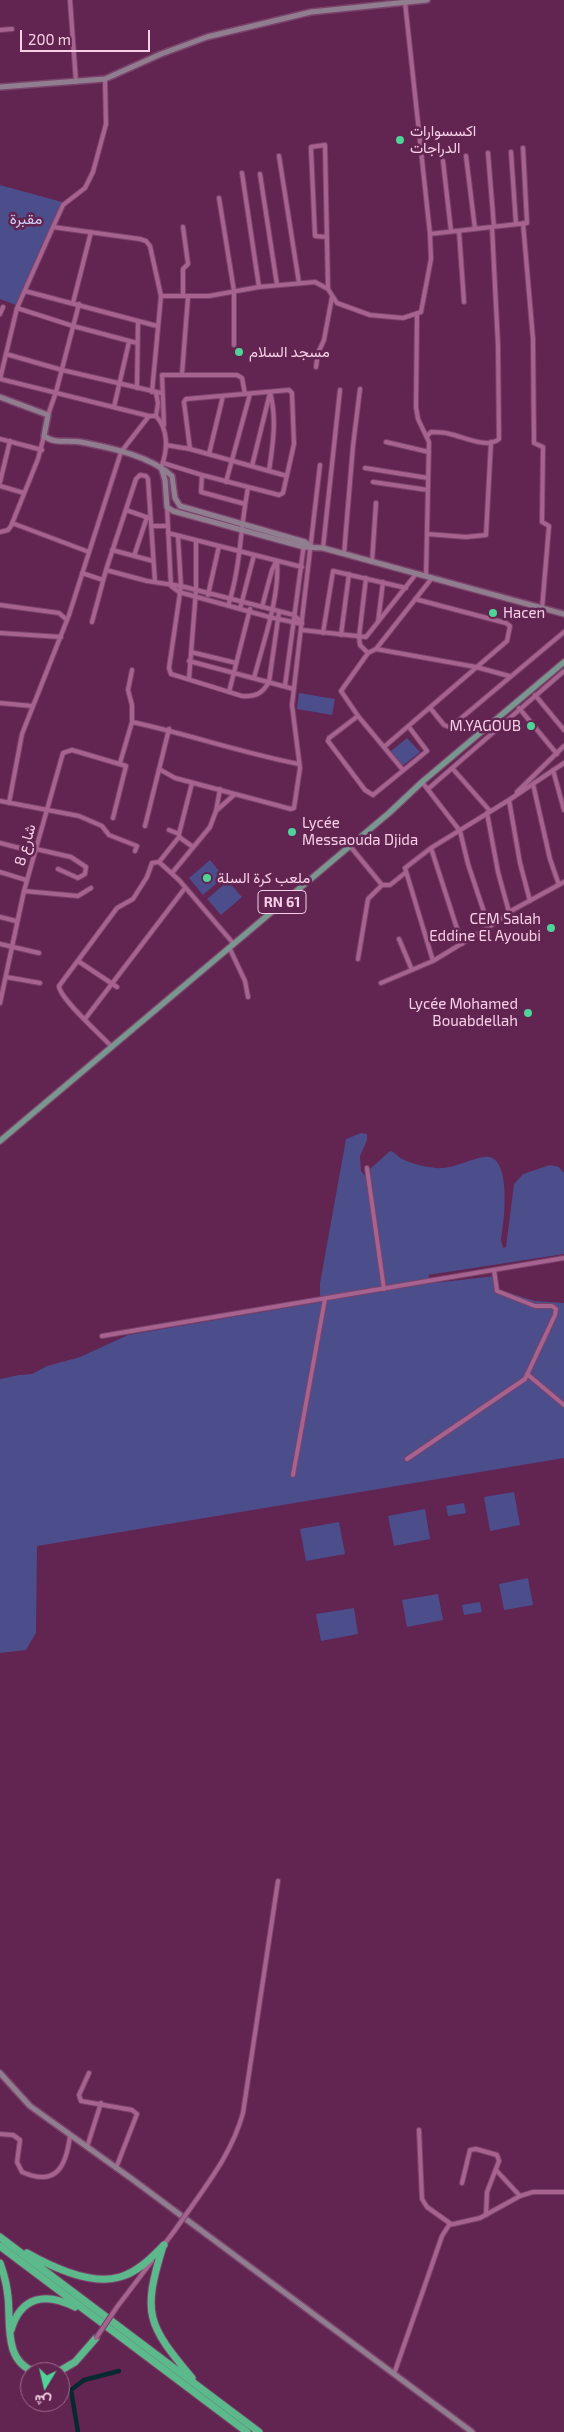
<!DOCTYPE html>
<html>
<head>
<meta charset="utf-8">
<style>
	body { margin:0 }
	#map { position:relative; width:564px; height:2432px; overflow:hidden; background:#622450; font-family:"Exo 2",Vazirmatn,sans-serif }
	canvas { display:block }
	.north { position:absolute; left:20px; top:2362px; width:50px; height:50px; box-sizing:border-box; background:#622450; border:1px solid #9e698d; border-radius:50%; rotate:189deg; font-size:14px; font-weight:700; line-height:20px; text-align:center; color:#f7d0e8 }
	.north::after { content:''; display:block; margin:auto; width:18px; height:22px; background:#50d398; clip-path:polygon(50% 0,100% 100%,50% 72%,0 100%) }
	.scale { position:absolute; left:20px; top:30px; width:130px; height:22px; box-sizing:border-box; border:2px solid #f7d0e8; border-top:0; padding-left:6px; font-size:15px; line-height:18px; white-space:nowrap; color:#f7d0e8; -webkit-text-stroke:4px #622450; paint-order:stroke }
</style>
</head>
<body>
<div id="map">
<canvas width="564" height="2432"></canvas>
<div class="north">ش</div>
<div class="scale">200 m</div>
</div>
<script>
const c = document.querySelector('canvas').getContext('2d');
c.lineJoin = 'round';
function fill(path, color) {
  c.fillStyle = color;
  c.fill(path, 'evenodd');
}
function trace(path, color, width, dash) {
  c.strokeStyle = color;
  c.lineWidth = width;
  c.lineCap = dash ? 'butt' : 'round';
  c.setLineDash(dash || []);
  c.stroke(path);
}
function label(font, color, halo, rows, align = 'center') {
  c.font = font + ' "Exo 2",Vazirmatn,sans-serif';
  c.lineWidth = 5;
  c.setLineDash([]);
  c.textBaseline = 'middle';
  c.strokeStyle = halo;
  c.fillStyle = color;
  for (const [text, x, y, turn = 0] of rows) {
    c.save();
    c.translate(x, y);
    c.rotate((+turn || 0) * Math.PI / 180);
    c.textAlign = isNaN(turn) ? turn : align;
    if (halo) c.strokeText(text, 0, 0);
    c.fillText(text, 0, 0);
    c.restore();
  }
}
const green = new Path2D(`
	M0,185L62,202L16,305L0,299Z
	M299,693L335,699L332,715L297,709Z
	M407,738L420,752L402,766L390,752Z
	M210,860L224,877L203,895L189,878Z
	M228,881L242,897L221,915L207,899Z
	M361,1133L367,1134V1140L360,1156L361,1171L366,1177H371L370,1169L390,1151C396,1153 397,1156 402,1159C412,1164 432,1169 443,1168C457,1167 470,1159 484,1157C513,1152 504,1224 501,1240L503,1248L506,1247L514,1184L523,1174L550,1165L559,1167L564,1173V1254L428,1275L433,1283L496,1276L497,1289L535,1301L564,1303V1458L37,1546L36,1633L26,1650L0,1653V1379L19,1375L32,1374L47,1366L80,1357L128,1335L320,1302V1283L346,1139Z
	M514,1492L520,1525L490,1531L484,1497Z
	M464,1503L466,1513L448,1516L446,1506Z
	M425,1509L430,1539L394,1546L388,1516Z
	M339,1522L345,1554L306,1561L300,1529Z
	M528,1578L533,1605L504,1610L499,1584Z
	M438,1594L443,1620L407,1627L402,1600Z
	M480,1602L482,1612L464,1615L462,1605Z
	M354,1608L358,1634L321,1641L316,1614Z`);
const canal = new Path2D(`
	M78,2432L71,2390L84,2380L119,2371`);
const street = new Path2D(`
	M70,0L76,82
	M0,30L12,29
	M511,152L516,224
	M488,153L494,227
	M279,156L299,283
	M466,156L475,229
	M443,161L451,231
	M242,173L259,287
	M260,174L277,285
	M219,198L234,291V345
	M523,223L533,339L534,443L543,447L542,522L549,526L542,609
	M53,227L63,205L85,188L93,172L106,124L105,79
	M459,231L464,302
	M430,234L527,223L523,148
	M326,237L315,236L311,149V147L325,145L328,289
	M25,291L157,326
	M161,296H209L259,287L315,282L328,289L337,303L370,315L403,318L421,312L431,259L430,234L405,2
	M183,296V269L188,264L183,227
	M73,303L91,232
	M17,308L73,326L137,343
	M0,314L3,307
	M417,314L416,407L418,419L429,442L426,576
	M6,354L62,370L161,393
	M316,367L318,353L324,340L332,297
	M182,374L188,297
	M0,379L17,308L53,227L140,239L146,241L150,246L161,296L152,392
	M0,379L149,416
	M137,388L138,321
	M114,407L129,342
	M48,415L56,392L79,304
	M156,416C168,429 168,448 162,465
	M164,425L162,375H237L242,378L245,394
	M427,436L431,432C437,432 444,432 450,434C464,437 487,449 499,439L498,345L492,227
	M0,439L42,450
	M386,442L429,452
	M166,445L190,449L287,476
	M209,454L223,396
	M163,463L202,475L279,495L283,493L294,444L292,393L289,390L186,399L184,402L190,449
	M252,466L270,393
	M365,468L428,478
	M269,471C273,444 277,418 270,392
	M202,475L201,492L245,504
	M0,482L10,441
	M226,482L250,394
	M373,482L428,490
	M0,486L24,493
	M167,507L171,586L179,592L269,617L302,624
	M126,510L149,518
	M12,523L89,552
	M151,526H168
	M0,532L8,530L11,526L38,459L44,436
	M168,533L302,567
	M427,534L466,537L486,535L491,442
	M178,536L181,586L169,668L171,674L242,696C255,697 262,694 269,682L279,612
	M323,548L340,390
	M112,550L153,561
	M344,554L353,446L360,389
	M134,556L147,517
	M372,562L376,503
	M106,570L147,581L181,586L294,615L302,623
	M82,573L103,580
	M366,578L359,637L360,645L368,653
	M208,595L219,546
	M0,605L59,613L67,620
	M228,606C241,567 240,528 248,488
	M262,607L272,570L276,562
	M240,609L254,555
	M92,622L106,570L136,479L140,475L146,476L148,479L155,582
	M378,622L383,582
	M302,630L366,637L416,574
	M0,633L61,637
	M323,633L333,571L406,588
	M341,635L349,574
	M376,649L476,667L509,676
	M191,652L236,663
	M189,661L294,689
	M254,678C263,643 280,597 277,561
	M189,679L196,590V540
	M285,686L304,544
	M229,692L250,609
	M535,695L564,730
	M0,703L32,706
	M519,708L557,754
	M431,709L444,725L449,727L453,725L564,632
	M358,716L329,738L328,741L365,790L373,795L427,751L409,727
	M132,722C188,734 242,753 299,764
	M384,747L507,641L510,626L506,623L415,599
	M120,763L132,722V705L128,690L132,670
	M452,768L490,811
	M159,769L175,778L291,809L294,808L300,768L292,705L320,465
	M403,770L358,716L341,691L368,653L376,649L432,578
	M553,770L564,810
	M422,782L460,831L468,864L489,927
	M192,783L179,834V837L193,847
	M533,784L550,859L559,885
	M428,789L564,671
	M517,792L564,746
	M509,800L520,863L530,901
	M0,801L79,816L102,826L109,835L137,846L135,851
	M9,803L22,734L69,615L121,452L149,416H156L158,403L156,393
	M216,811L235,794
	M487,813L498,872L509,912
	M145,826L169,729
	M169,830L179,834
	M0,843L35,852
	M350,846L382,885L368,899L358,959
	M431,848L462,944
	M36,849L71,857L86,867L85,874L78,878L58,869
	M159,862L179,837
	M0,872L26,880
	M172,873L210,827L216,811L220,789
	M382,885H390L405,873
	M24,891L78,896L91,888
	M0,917L16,921
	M399,939L412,970
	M0,944L39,953
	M229,947L245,981L248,997
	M78,961L117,987
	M433,961L405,868L431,848L509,800L564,763
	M6,977L40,983
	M381,983L433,961L489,927L509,912L564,882
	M0,1003L24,891L63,753L72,750L126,766L113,818
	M85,1019L185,888
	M112,1047C101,1035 59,998 59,986L117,908L133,899L147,877L152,863L159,862L179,880L233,943
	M367,1168L384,1289
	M102,1336L564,1258
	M527,1374L564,1405
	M407,1459L525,1379L555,1315L556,1309L552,1306H535L497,1291L494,1270
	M293,1475L325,1299
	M89,2073L79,2095L81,2101L132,2110L137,2114L116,2168
	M419,2130L422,2199L427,2207L451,2224
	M0,2134L13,2135L20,2140L17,2162L22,2172C56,2187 66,2167 70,2136
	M87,2147L101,2103
	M496,2170L520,2196
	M462,2183L470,2150L476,2149L497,2155L499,2161L487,2192L486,2215
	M192,2206C213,2176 233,2149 243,2113L278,1881
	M163,2246L175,2230
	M117,2307L152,2261
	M394,2374L442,2236L449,2225L480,2218L520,2196L533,2192H564`);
const secondary = new Path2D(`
	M0,87L105,79L161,54L207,37L311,12L427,0
	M0,397L48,415L44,436C54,444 68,440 81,442C110,448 149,455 172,476L175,498L180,506L305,542L311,547
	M161,467L165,480L167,507L173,511L304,547L323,548L564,614
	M0,2073L30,2106L132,2179L472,2432`);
const primary = new Path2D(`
	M0,1141L389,813L422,782L564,662`);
const highway = new Path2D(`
	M0,2237L259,2432
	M0,2246L247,2432
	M163,2246C142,2314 147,2324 192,2378
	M27,2253C52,2267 91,2286 120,2277C138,2272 151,2258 164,2245
	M0,2263C4,2274 7,2285 8,2297C11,2323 3,2362 36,2372
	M11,2330C21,2296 46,2292 75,2307
	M58,2372L75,2362L96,2338`);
const streetBridge = new Path2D(`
	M175,2230L192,2206
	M96,2338L117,2307`);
const markers = [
	[400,140,5,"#50d398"],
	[239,352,5,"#50d398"],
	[493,613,5,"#50d398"],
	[531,726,5,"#50d398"],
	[292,832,5,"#50d398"],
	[207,878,5,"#50d398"],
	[551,928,5,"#50d398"],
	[528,1013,5,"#50d398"]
];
const shields = [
	[282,902,48]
];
const shieldNames = [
	["RN 61",282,902]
];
const poiNames = [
	["اكسسوارات",410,131],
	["الدراجات",410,148],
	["مسجد السلام",249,352],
	["Hacen",503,613],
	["M.YAGOUB",521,726,"right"],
	["Lycée",302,823],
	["Messaouda Djida",302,840],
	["ملعب كرة السلة",217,878],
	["CEM Salah",541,919,"right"],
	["Eddine El Ayoubi",541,936,"right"],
	["Lycée Mohamed",518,1004,"right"],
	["Bouabdellah",518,1021,"right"]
];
const parkNames = [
	["مقبرة",26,219]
];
const streetNames = [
	["شارع 8",25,845,-74]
];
fill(green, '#4c4d8b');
trace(canal, '#092932', 4.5);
trace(street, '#7a436b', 6);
trace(secondary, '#7a436b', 8);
trace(primary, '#7a436b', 8);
trace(highway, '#7a436b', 9);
trace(street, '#a76390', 4);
trace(secondary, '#907d8f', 5);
trace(primary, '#79978e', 5.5);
trace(highway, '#5bb98c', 7);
trace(streetBridge, '#7a436b', 6, []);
trace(streetBridge, '#a76390', 4);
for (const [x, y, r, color] of markers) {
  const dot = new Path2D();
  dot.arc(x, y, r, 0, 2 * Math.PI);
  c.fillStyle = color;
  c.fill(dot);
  trace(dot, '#622450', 2);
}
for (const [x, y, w] of shields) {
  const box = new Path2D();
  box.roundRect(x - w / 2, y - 11.5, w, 23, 4);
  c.fillStyle = '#622450';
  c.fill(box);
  trace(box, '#f7d0e8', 1);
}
label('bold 14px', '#f7d0e8', null, shieldNames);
label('15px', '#f7d0e8', '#622450', poiNames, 'left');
label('15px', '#cdd1f6', '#622450', parkNames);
label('15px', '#f7d0e8', '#622450', streetNames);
</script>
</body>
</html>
